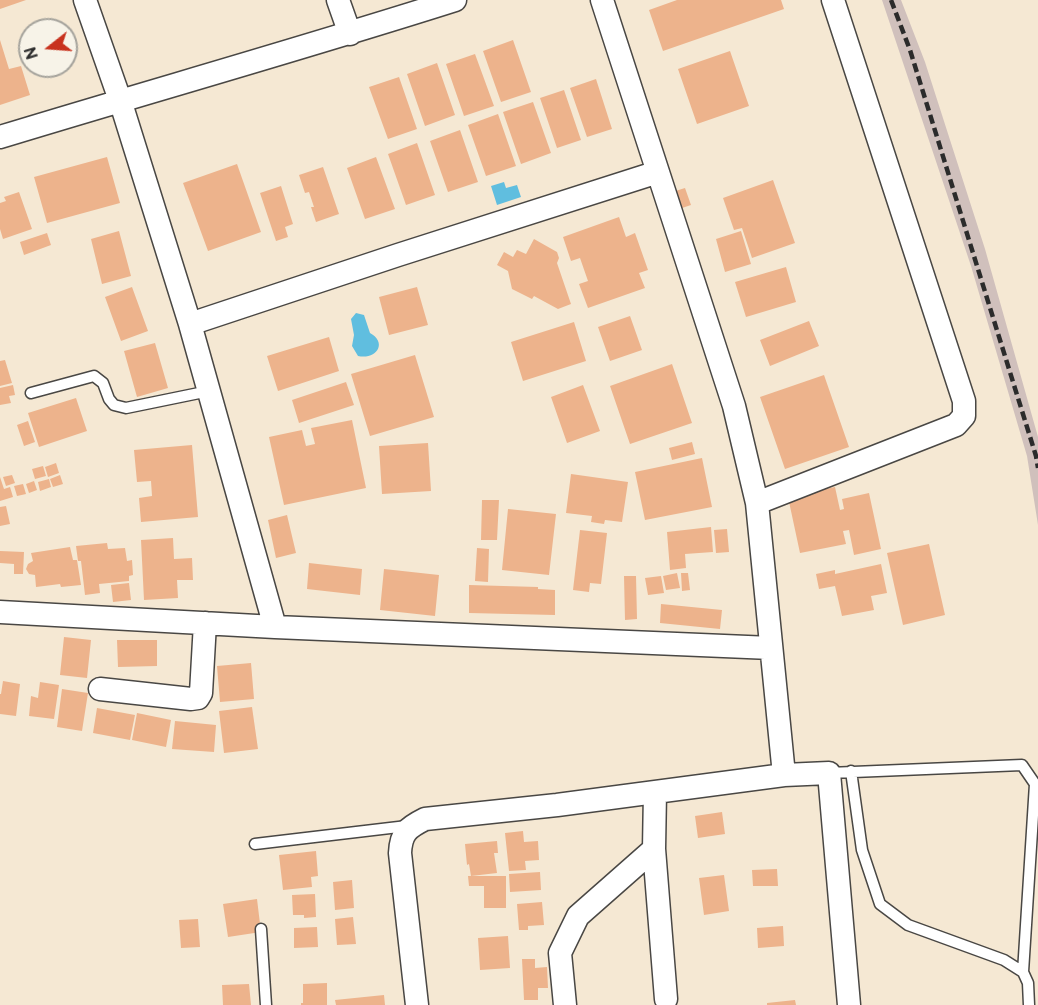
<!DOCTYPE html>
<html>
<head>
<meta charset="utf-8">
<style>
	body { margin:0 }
	#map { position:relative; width:1038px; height:1005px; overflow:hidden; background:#f5e8d3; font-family:"Balsamiq Sans",sans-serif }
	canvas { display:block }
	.north { position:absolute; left:18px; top:18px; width:60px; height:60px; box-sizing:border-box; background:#f7f3e8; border:2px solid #a5a39c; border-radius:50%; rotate:253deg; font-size:16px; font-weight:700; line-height:24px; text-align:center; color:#2b2b2b }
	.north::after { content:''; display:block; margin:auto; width:21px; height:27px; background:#c8321e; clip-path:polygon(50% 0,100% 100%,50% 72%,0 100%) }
</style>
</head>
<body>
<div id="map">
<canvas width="1038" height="1005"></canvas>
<div class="north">N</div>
</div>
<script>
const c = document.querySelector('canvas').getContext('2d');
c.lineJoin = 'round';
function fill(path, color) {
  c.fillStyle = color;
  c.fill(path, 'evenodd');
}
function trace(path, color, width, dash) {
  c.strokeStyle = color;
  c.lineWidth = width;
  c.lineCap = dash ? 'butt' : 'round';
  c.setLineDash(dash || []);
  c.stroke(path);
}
const industrial = new Path2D(`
	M882,0H901L925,62L985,249L1038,437V525L1027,456L971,266Z`);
const water = new Path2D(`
	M504,182L506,188L517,185L521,197L497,205L491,186Z
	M356,313L364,315L370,333C388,343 376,360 358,356L352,346L354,335L351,319Z`);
const building = new Path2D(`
	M0,0H26L0,9Z
	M677,0H781L784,9L663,51L649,10Z
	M0,40L9,69L21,66L30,95L0,105Z
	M513,40L531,92L501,102L483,51Z
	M730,51L749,106L697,124L678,69Z
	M475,54L494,106L464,116L446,64Z
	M437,63L455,115L425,126L407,74Z
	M399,77L417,129L388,139L369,87Z
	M596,79L612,129L587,137L570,88Z
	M564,90L581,140L557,148L540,98Z
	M533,102L551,153L521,164L503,112Z
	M498,114L516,166L486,176L468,125Z
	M460,130L478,182L448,192L430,141Z
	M417,143L435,195L406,205L388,154Z
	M107,157L120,203L47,223L34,177Z
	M376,157L395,209L365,219L347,168Z
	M237,164L261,232L208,251L183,183Z
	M323,167L339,214L316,222L311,207H314L309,192L305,193L299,175Z
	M773,180L795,243L752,258L742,228L734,230L723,198Z
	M281,186L293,224L285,227L288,237L276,241L260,193Z
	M685,188L691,205L676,210L669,193Z
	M19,192L32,229L3,239L0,229V203L6,201L4,197Z
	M619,217L626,237L635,233L648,270L639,273L645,288L588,308L579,284L588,281L580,258L571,261L563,237Z
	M119,231L131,276L102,284L91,239Z
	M741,231L751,264L725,272L716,239Z
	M47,233L51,245L24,255L20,242Z
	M534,239L557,252L559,258L557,263L571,304L558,309L534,296L532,299L512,289L508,271L497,265L504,252L513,257L517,250L526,254Z
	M786,267L796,302L746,317L735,282Z
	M132,287L148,331L121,341L105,297Z
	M417,287L428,325L389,335L379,297Z
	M630,316L642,350L610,361L598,327Z
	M809,321L819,346L770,366L760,340Z
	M574,322L586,361L523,381L511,342Z
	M329,337L339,371L278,391L267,356Z
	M155,343L168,388L137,397L124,351Z
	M415,355L434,417L370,436L351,374Z
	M5,360L12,383L0,386V361Z
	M672,364L692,423L630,444L610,386Z
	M824,375L849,447L785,469L760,397Z
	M346,382L354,405L299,423L292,400Z
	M13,385L15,395L9,396L11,403L0,405V388Z
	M583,385L600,431L567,443L551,397Z
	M76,398L87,431L39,447L28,413Z
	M352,420L366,488L284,505L269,437L302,430L306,446L315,444L311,428Z
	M28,421L35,442L24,446L17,425Z
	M692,442L695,454L672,460L669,448Z
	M428,443L431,491L382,494L379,446Z
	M192,445L198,517L141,522L139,498L152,496L151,481L137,482L134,450Z
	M702,458L712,507L645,520L635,472Z
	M56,463L59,473L48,477L45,467Z
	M43,466L46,476L35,479L32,469Z
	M571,474L628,482L622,522L605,520L604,524L591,522L592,516L566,513Z
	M12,475L15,483L6,486L3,477Z
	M60,475L63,484L53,487L50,479Z
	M0,477L4,489L10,487L13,497L0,501Z
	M49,479L51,487L40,491L38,482Z
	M34,481L37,490L29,493L26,484Z
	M23,484L26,494L17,496L14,486Z
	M835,487L840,510L844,509L842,499L869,493L881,549L854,555L849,530L843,531L846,544L800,553L788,497Z
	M482,500H499L497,540H481Z
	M6,506L10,524L0,526V507Z
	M508,509L556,514L549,575L502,570Z
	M287,515L296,553L276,558L268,520Z
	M711,527L713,552L685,554L686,568L670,570L667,532Z
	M727,529L729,552L716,553L714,530Z
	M580,530L607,533L601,584L590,583L589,592L573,590Z
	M173,538L174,559L192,558L193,580H177L178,598L144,600L141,540Z
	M107,543L108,549L125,548L127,561L132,560L133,575L129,576V581L99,584L100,593L85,595L81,561H78L76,546Z
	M929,544L945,615L903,625L887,553Z
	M70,547L73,560H77L81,585L61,587L60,584L36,587L35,575L29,574L26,569L28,564L33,561L31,553Z
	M477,548L489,549L488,582L475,581Z
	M0,551L24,552L23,574H14V564L0,563Z
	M309,563L362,569L360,595L307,589Z
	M881,564L887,593L871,596L874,610L842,616L835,586L819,589L816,574L835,570V574Z
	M384,569L439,575L435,616L380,610Z
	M677,573L680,588L666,590L663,576Z
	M681,573H688L690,590L682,591Z
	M624,576H636L637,619L625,620Z
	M661,576L664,593L648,595L645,578Z
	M129,583L131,600L113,602L111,585Z
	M469,585L538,587V589L555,590V615L469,613Z
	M661,604L722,610L720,629L660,623Z
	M64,637L91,640L87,678L60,675Z
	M117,640H157V666L118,667Z
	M251,663L254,699L220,702L217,666Z
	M3,681L20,684L16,716L0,714V694H1Z
	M40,682L59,685L54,719L29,716L31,696L38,698Z
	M62,689L88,693L82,731L57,727Z
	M252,707L258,749L224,753L219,711Z
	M97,708L135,715L130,740L93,733Z
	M137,713L171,720L166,747L132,740Z
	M175,721L216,725L214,752L172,749Z
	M722,812L725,834L698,838L695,816Z
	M523,831L524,842L538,841L539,860L525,861L526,870L509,871L505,833Z
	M497,841L498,853H494L497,873L471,876L469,864L467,865L465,844Z
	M316,851L318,876L311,877L312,887L283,890L279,855Z
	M777,869L778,886H753L752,870Z
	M540,872L541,890L510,892L509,874Z
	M724,875L729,911L704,915L699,878Z
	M468,876H506V908H484V886H469Z
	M352,880L354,908L335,910L333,882Z
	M315,894L316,917L304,918V915H293L292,895Z
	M257,899L261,932L228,937L223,904Z
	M542,902L544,925L528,926V930H519L517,904Z
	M353,917L356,944L337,945L335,919Z
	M198,919L200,947L181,948L179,920Z
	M783,926L784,946L758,948L757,928Z
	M317,927L318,947L294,948V928Z
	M508,936L510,968L480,970L478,938Z
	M522,959H535V968L547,967L548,988H538V1000H524Z
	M327,983V1005H301V1003H303V984Z
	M249,984L251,1005H223L222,985Z
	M384,995L385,1005H336L335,1000Z
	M795,1000L796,1005H767V1003Z`);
const lane = new Path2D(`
	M31,393L94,376L103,383L109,399L114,405L126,408L209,391
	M851,771L862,850L880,904L908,925L1004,960L1023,972L1028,983L1029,1005
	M829,773L1022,765L1035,784L1023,972
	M255,844L407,826
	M261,929L266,1005`);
const street = new Path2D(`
	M85,0L120,100L190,324L275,627
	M338,0L350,34
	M602,0L734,406L757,503L784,775
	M0,137C151,91 304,48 455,0
	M190,324L398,255L658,172
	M757,503L956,425L964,416V401L833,0
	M0,612L275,627L771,648
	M100,689L191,699L198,698L201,693L205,623
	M655,792L654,849L666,999
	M417,1005L400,853C401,833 407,828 425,819L557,805L784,775L829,773L849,1005
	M565,1005L560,953L578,916L654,849`);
const rail = new Path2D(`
	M891,0L910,50L1036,456L1038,468`);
fill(industrial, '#d0c0bc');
fill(water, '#60bedf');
fill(building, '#edb38c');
trace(lane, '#494744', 13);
trace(street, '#494744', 25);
trace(lane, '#fff', 10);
trace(street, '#fff', 22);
trace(rail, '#2b2b2b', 4.5, [9, 4.5]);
</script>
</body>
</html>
